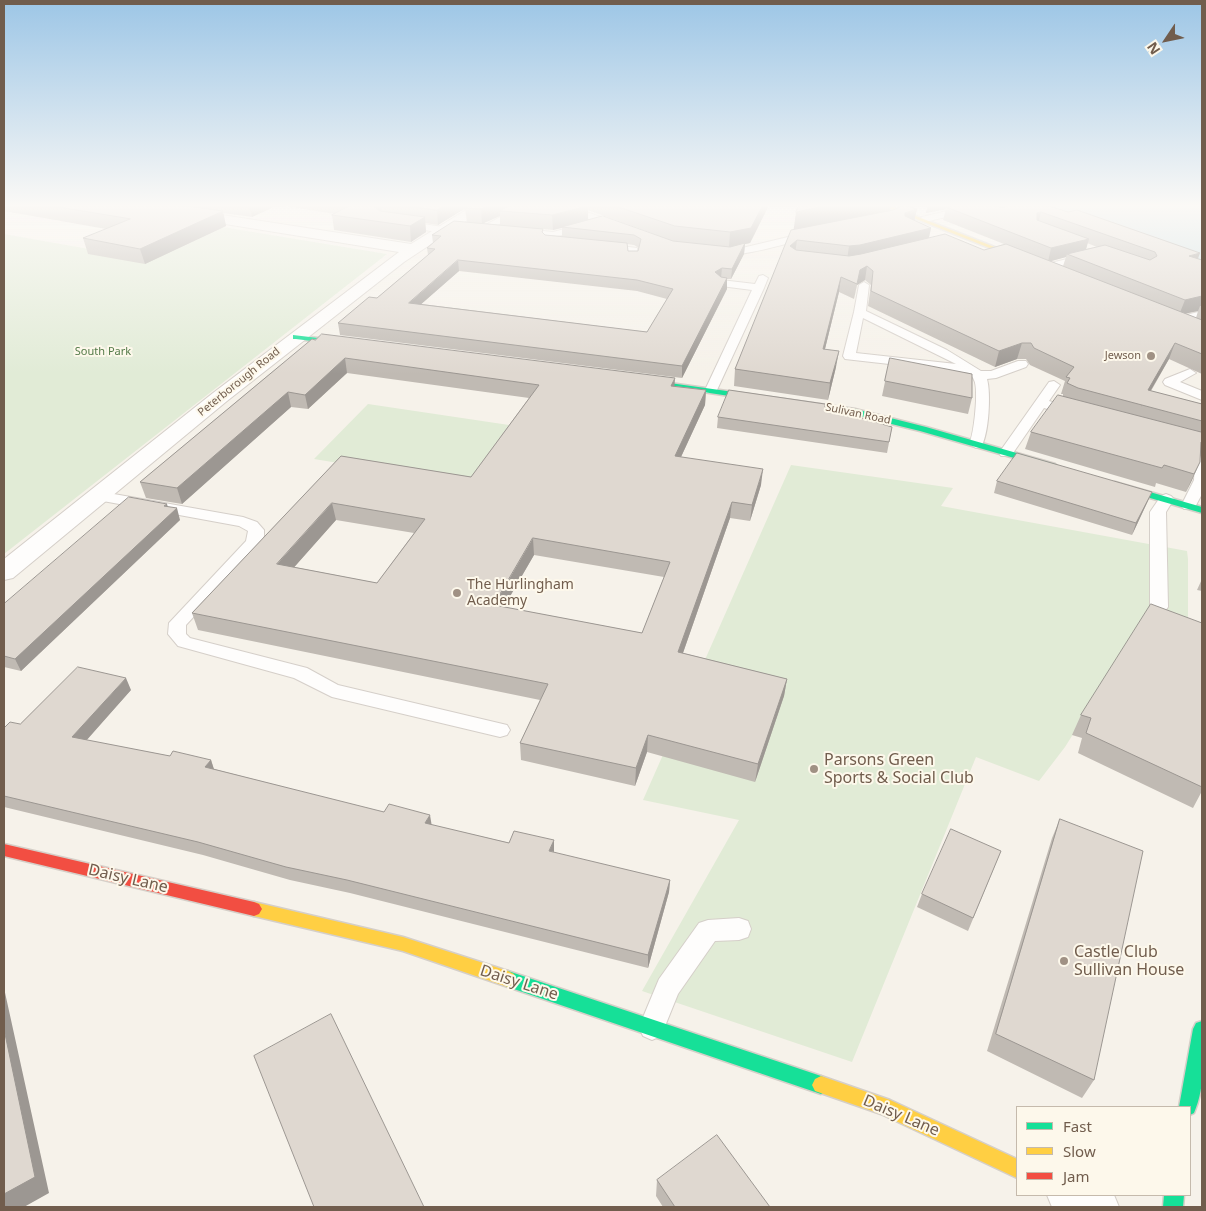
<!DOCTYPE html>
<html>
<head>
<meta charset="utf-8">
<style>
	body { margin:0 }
	#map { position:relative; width:1206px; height:1211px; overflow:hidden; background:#f6f2ea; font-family:"Noto Sans",sans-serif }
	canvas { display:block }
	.frame { position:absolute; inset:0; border:5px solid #715d4d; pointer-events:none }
	.legend { position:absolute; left:1016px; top:1106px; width:175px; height:90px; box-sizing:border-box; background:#fdf8eb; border:1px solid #c5baac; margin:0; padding:6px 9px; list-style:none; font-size:15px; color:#715d4d }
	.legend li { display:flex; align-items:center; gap:10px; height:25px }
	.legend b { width:25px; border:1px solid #c5baac }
	.north { position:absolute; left:1141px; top:15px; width:50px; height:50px; -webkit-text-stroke:4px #fdf8eb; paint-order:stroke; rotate:236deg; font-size:14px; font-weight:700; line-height:20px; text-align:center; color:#715d4d }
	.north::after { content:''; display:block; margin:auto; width:18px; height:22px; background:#715d4d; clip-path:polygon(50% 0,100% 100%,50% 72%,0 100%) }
</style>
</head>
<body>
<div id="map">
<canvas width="1206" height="1211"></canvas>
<div class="frame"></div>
<ul class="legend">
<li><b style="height:6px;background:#16e098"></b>Fast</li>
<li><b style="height:6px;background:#ffcf43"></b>Slow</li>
<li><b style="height:6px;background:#f24e42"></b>Jam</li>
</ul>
<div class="north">N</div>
</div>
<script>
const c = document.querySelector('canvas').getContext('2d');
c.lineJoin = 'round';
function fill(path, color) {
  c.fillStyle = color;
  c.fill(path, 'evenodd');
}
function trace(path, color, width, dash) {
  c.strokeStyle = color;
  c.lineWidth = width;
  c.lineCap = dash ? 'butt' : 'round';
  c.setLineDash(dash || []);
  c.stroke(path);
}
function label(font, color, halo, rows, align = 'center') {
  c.font = font + ' "Noto Sans",sans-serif';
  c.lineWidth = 4;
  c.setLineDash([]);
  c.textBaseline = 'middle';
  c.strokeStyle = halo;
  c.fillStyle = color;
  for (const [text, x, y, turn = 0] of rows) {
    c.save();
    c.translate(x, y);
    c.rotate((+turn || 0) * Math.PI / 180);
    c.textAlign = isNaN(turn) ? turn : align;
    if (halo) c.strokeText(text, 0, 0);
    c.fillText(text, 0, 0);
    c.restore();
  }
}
const green = new Path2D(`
	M223,227L387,254L4,554V234L146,259L166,250H175Z
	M368,404L509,425L466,484L314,459Z
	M791,465L953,488L941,506L1187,551L1188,559V641L1143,623L1065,747L1039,781L976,757L852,1062L642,991L739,820L643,800Z`);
const water = new Path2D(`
	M1042,205H1202V261Z`);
const lane = new Path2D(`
	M968,206L972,209L971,211L925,222L920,219L922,217Z
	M575,208L621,224L623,226L618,229L615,228L572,213V209Z
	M506,214L511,217L509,219L486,231H480L478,229Z
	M403,221L443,227L448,230L443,233L400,226V222Z
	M583,224L586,225V229C569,234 533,244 518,232L523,229L553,232Z
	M809,232L812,233V237C795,241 729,262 717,252L722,249L742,248Z
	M604,244L637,248L638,258L633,261L628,258L629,252L601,249L599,247Z
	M1088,254L1092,255V259L1042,271L1037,268L1038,266Z
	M763,275L768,278L764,288L717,390L716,393H706L705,390L752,290L721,286L716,283L721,280L755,284L759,276Z
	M864,282L869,285L866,311L947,350L981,371H991L1018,361H1026L1028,364L1026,367L996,378L987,379C991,393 989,434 981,447L976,448L969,444C974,435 979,389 974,380C973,377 971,375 969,373L845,359L843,356L854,312L859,285ZM863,318L956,364L856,353Z
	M1202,311V317L1174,324L1168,321L1170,319Z
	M1190,369L1196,373L1180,382L1202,391V400L1165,385L1163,382L1165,379Z
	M1054,381L1060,385L1049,401L1077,409L1079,412L1077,415L1072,416L1044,408L1011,456H1001L999,453L1001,450L1049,382Z
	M1202,457V494L1194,509H1184L1181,506L1194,480L1195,461L1197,458Z
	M97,491L243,517L257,522L264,530V536L259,546L186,625V634L190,638L307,668L338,685L507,725L510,730L507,735L500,737L332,697L294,678L178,646L168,634L169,623L246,541L248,531L239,526L92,499L89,496L92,493Z
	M1166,494L1171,496L1174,499L1166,512L1168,607L1165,611L1159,613L1153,611L1150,607V512L1161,496Z
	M739,918L748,921L751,929L748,937L739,940L715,941L678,994L661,1036L652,1040L643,1036L639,1027L659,979L699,923L708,920Z`);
const street = new Path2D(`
	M125,205H157L411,244L474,205H490L404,262L227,401L13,578L4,580V559L213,393L399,252L132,209Z
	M1047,1195H1114L1119,1207H1052Z`);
const fast = new Path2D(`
	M293,335L352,342L356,344L352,346L296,339H293Z
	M634,378L855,409L926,427L1055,464L1057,466L1052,469L1049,468L920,431L855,415L637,382L633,380Z
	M1115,482L1202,507V513L1112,487V483Z
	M508,971L821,1076L827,1079L830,1085L827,1091L821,1094L508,987L502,984L500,979L502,974Z
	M1202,1021C1204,1050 1206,1086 1194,1113L1190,1115V1107H1179L1193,1029L1196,1023Z
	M1164,1195H1184L1183,1207H1163Z`);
const slow = new Path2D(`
	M881,205H888L1030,261L1025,262Z
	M254,902L403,937L508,971L514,974L516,979L514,984L508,987L403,951L254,916L249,914L246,909L249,904Z
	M821,1076L890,1100L1017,1159V1178L881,1114L815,1091L812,1085L815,1079Z`);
const jam = new Path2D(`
	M4,844L254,902L259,904L262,909L259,914L254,916L4,856Z`);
const wall = new Path2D(`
	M4,205H769L750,243L745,244L744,254L731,279H727V289L682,378L340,335L338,323L377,298L428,255L427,248L433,243L432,235L467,222L465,208L438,225L425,223L426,232L411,242L334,230L332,215L335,214L278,205L252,217L223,213L226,226L145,264L88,254L83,238L106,229L4,211ZM588,210L651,233L588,220ZM500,216V225L483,223ZM562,228V236L545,235L543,233V229L553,230ZM627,244L634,245L639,248L638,251H628ZM459,271L637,291L667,299L647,332L421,304Z
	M928,205H1046L1202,260V374L1169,359L1151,391L1202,404V456H1200L1192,480L1186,492L1156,483L1155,487L1025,449L1031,432L1063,396V394H1061L1065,381L1030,365L1026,359H1017L995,367L868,306L871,285L865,280L857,285L854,299L839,292L825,349L836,367L828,400L734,386L735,369L794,230L890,210L917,209L914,220L931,228L929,238L984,250L1004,244L943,220L946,209L926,213ZM1087,243L1097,247L1086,249ZM1066,257L1063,266L1050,261ZM1198,311L1196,318L1185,313Z
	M312,339L706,390L705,405L681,457L761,485L750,521L730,518L683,653L787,679L784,696L755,782L647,752L635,786L521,760L520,743L540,700L198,630L192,613L341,456L471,477L529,398L347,373L308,409L291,407L182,504L146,498L140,482ZM336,520L414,533L377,583L294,567ZM534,555L664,577L642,633L504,607Z
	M890,358L972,398L968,414L882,396Z
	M825,407L892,427L887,453L717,428L718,417Z
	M997,481L1152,492L1132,535L994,493Z
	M167,504V507L180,520L21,671L4,667V604Z
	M1202,579V591L1197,590Z
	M1202,623V791L1193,808L1078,753L1082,738L1072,735L1081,715Z
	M131,690L86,740L170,756L211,760L214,769L432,825L670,880L669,892L648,968L350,893L290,880L203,855L4,807V728L20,724Z
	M1060,819L1094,1080L1082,1098L987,1051L1052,838Z
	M1001,851L968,931L917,907L922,894Z
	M657,1180L770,1207H663L656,1196Z`);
const shadedWall = new Path2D(`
	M249,205H278L252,217Z
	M375,205H381L382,216L373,206Z
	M446,205H471L438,225L437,210Z
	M491,205H507V212L500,211V216L482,224L481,209Z
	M763,205H769L750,243L745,244L744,254L731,279L732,269L729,247L730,232Z
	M830,205H891L889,214L793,234L796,212Z
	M928,205H969L946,207V209L926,213Z
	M588,206V221L553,230L552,215Z
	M917,209L914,222L902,226L905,213Z
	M223,211L226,226L145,264L140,249Z
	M1041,212L1038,225L1033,226L1037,213Z
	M425,217L426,232L411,242L410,226Z
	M931,228L928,241L847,260L849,246Z
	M1089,239L1085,253L1067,254L1066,257L1048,262L1051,248Z
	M797,240L795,254L790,246Z
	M1200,253L1195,267L1189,256Z
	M458,260L459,271L410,314L409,303Z
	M867,266L865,280L857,285L854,299L860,270Z
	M722,268L721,278L715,272Z
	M841,277L839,292L821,365L823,349Z
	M727,278V289L682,378V366Z
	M1202,296V306H1200L1198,311L1179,315L1185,300Z
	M1022,343L1017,359L995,367L999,351Z
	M1175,343L1169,359L1141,407L1148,390Z
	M839,351L836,367L828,400L830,383Z
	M345,358L347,373L308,409L305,395Z
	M675,378L674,393L671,386Z
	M706,390L705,405L674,472L675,456Z
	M288,392L291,407L182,504L177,488Z
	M1200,462L1192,480L1186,492L1194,474Z
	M763,469L761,485L750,521L752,505Z
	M1152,492L1147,503L1132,535L1136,523Z
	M732,502L730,518L677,670L678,652Z
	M332,503L336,520L282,581L277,564Z
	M167,504L170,514L177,508L180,520L21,671L15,659Z
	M533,538L534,555L495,622L494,605Z
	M126,678L131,690L78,750L72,737Z
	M787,679L784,696L755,782L758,764Z
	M648,735L647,752L635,786L636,768Z
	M211,760L215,773L205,767Z
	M430,815L432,827L425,823Z
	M554,840V852L549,851Z
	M670,880L669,892L648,968V955Z
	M4,988L49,1193L24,1207H4Z`);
const building = new Path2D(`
	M47,205H180L223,211L140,249L83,238L130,219Z
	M351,205H375L373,206L380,211L425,217L410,226L332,215Z
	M400,205H446L437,210Z
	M471,205H491L481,209L465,208Z
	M510,205H584L588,206L552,215L500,211Z
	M613,205H763L751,228L730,232L675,226Z
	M799,205H830L796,212Z
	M905,205L917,209L905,213V216L931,228L860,245L849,246L797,240L790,246L796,250L849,256L861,254L945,234L984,250L1006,244L1202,320V354L1175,343L1148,390L1202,404V421L1078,388L1067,383L1070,378L1066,377L1074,367L1034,348L1031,343H1022L999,351L871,291L873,271L867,266L860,270L857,284L841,277L823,349L839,351L830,383L735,369L791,230L893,210Z
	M955,205H993L1003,208L1008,205H1046L1068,212L1077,210L1200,253L1189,256L1202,260V296L1185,300L1067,254L1105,245L1150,260L1157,256L1155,252L1041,212L1037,213V220L1089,239L1051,248L946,207Z
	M603,216L673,241L730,247L745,243L732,269L722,268L715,272L721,277L727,278L682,366L338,323L369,297L377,298L435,249L427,248L441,236L432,235L454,221L543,229L542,232L545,235L627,243L628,251H638L641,239L634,235L562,227ZM458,260L637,280L673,289L647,332L409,303Z
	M322,334L675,378L671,386L706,390L675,456L763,469L752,505L732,502L678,652L787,679L758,764L648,735L636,768L520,743L548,684L192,613L341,456L471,477L539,385L345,358L305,395L288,392L177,488L140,482L312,339L315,340ZM332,503L425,519L377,583L277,564ZM533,538L670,562L642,633L494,605Z
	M890,358L972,374V398L885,381Z
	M729,390L825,404V407L892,427L889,442L718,417Z
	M1058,395L1201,432H1202V441L1201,442L1200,462L1194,474L1164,465L1162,468L1031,432Z
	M1017,453L1152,492L1136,523L997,481Z
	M129,497L167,504L164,506L177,508L15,659L4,656V604Z
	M1151,604L1202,623V787L1086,733L1091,718L1081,715Z
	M78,667L126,678L72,737L170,756L173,751L211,760L205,767L384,812L389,804L430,815L425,823L509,843L514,831L554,840L549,851L670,880L648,955L347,880L286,867L198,842L4,796V728L10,722L20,724Z
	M1060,819L1143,851L1094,1080L996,1034Z
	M951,829L1001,851L973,918L922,894Z
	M331,1014L424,1207H314L254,1056Z
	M4,1029L35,1177L4,1194Z
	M717,1135L770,1207H675L657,1180Z`);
const markers = [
	[1151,356,5,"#a09184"],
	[457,593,5,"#a09184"],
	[814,769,5,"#a09184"],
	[1064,961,5,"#a09184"]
];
const farParknames = [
	["South Park",103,352]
];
const farPoinames = [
	["Jewson",1141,356]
];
const farStreetnames = [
	["Peterborough Road",239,382,-39],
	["Sulivan Road",858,414,12]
];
const poiNames = [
	["The Hurlingham",467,585],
	["Academy",467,601]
];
const nearPoinames = [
	["Parsons Green",824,760],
	["Sports & Social Club",824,778],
	["Castle Club",1074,952],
	["Sullivan House",1074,970]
];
const nearStreetnames = [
	["Daisy Lane",128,879,13],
	["Daisy Lane",519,983,18],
	["Daisy Lane",901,1116,23]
];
fill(green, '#e1ebd6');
fill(water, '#cde0e4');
trace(lane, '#d5cfc9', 2);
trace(street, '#d5cfc9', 2);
trace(fast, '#d5cfc8', 3);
trace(slow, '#d5cfc8', 3);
trace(jam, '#d5cfc8', 3);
fill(lane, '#fefdfc');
fill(street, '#fefdfc');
fill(fast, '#16e098');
fill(slow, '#ffcf43');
fill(jam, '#f24e42');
fill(wall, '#c0bab3');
fill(shadedWall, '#9c9792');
fill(building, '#dfd8d0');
trace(building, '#9c9792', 1);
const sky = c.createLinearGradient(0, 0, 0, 374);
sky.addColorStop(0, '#9dc6e6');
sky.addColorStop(0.55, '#fbf9f6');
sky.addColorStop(1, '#fbf9f600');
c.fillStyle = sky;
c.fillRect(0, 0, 1206, 374);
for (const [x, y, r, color] of markers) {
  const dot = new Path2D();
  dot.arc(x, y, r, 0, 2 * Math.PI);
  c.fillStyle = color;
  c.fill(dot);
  trace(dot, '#fdf8eb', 2);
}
label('11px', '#547b49', '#fdf8eb', farParknames);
label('11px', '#715d4d', '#fdf8eb', farPoinames, 'right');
label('11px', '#715d4d', '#fdf8eb', farStreetnames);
label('14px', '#715d4d', '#fdf8eb', poiNames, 'left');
label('16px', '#715d4d', '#fdf8eb', nearPoinames, 'left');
label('16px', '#715d4d', '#fdf8eb', nearStreetnames);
</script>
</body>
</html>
